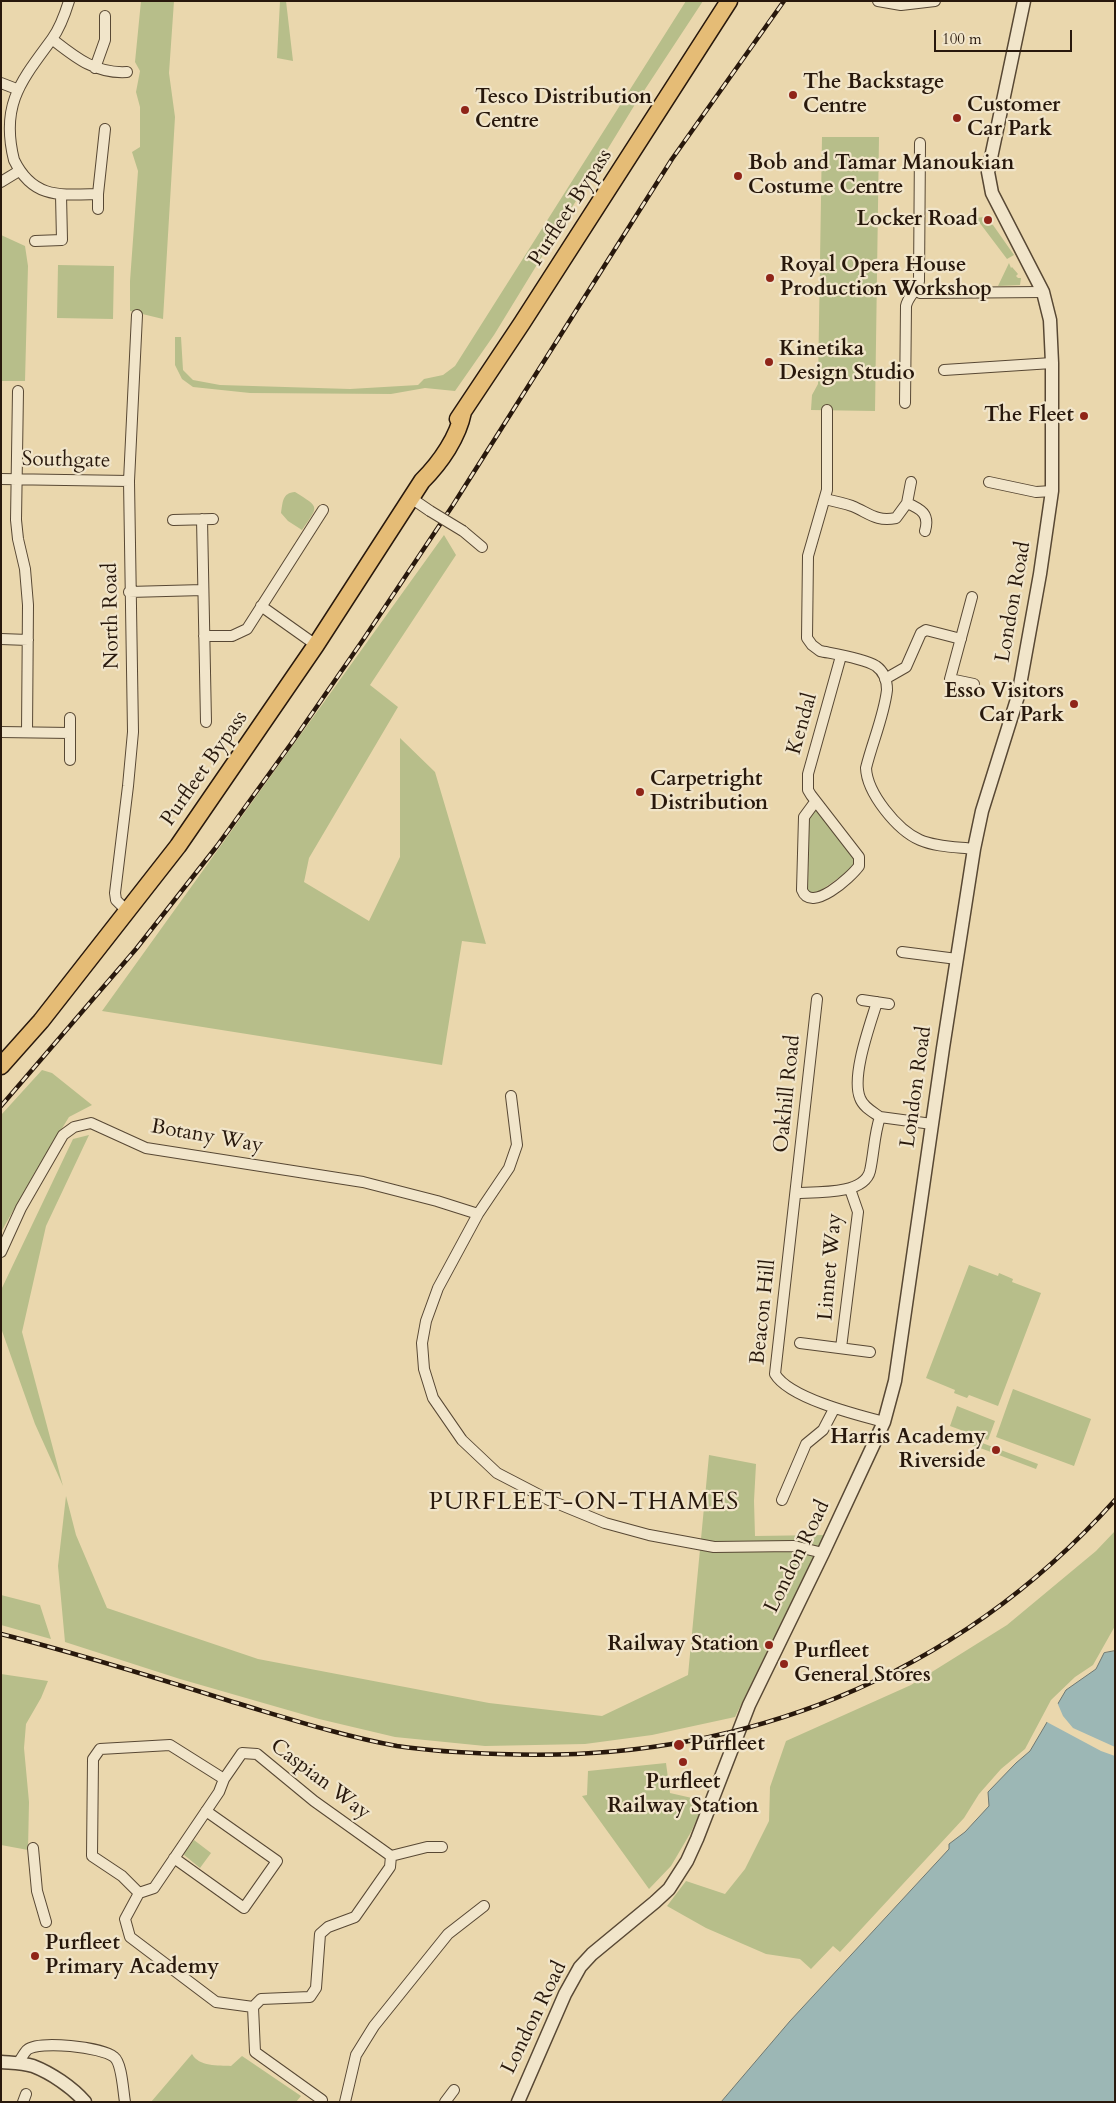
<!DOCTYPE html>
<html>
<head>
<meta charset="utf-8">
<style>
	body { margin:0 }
	#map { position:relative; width:1116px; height:2103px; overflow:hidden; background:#ead7ad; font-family:Cardo,serif }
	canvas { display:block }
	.frame { position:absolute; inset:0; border:2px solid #28180c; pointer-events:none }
	.scale { position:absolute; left:934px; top:30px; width:138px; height:22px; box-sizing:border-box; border:2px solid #28180c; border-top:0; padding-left:6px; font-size:15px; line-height:18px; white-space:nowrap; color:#28180c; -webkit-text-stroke:4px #f1e5ca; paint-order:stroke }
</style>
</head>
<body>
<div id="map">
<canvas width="1116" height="2103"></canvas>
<div class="frame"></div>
<div class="scale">100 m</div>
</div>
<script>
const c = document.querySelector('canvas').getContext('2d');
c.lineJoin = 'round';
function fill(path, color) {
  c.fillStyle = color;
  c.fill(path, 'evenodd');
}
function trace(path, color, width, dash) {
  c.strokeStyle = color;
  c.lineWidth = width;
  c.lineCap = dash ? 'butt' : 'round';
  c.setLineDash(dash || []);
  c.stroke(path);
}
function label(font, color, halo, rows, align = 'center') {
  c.font = font + ' Cardo,serif';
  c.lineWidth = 4.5;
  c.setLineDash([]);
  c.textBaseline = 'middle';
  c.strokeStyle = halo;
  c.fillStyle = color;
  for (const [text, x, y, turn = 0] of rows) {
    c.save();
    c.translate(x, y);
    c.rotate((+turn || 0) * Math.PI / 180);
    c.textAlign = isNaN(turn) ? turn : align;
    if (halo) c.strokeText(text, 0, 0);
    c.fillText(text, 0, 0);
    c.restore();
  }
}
const green = new Path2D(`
	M141,1H174L169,73L175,117L163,319L130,311V281L138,171L132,152L140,147V107L136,92L140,71L135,62Z
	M280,1H286L293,61L277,58Z
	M686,1H703L634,106L494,335L455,391L425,388L391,394L250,393L193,387L182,379L175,365V337H181L183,370L193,380L220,385L350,389L418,385L424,379L443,375L455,366Z
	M822,137H879L875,411L811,410L812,395L818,384Z
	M984,217L989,223L993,225L1014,255L1007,259L976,218Z
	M1,235L25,246L28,266L25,381H1Z
	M1009,263L1011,268L1012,267L1018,274L1016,276L1018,278H1021L1020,285L998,286Z
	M58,265L114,266L113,319L57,318Z
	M295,492C321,508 318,506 302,530L288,521L281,513C283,502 282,493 295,492Z
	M444,535L456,555L370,685L398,707L309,858L304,882L369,921L400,857V738L435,772L486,944L462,941L442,1065L102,1011Z
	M812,811H817L820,813L854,859L853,868L814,895L808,891L809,814Z
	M42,1070L52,1073L92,1105L69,1117L34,1174L1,1232V1115Z
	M89,1135L46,1226L22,1332L63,1486L35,1424L1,1328V1290L73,1139Z
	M969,1265L998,1276L999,1273L1013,1279L1012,1282L1041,1293L998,1406L969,1395L967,1398L954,1393L955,1390L926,1378Z
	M1013,1389L1091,1419L1074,1466L996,1437Z
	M957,1406L995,1421L988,1440L950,1426Z
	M961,1435L1038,1464L1036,1469L959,1440Z
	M709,1455L756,1464L754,1501L755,1536L824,1535L735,1717L652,1735L585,1744L485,1746L395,1737L319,1719L180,1679L65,1642L58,1566L66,1496L76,1535L107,1608L258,1659L489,1703L602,1716L688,1675Z
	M1115,1531V1626L1093,1665L1075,1677L1051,1700L1025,1749L1001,1769L979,1794L964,1818L840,1952L833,1946L811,1969L800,1959L766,1954L706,1928L667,1906L686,1881L725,1894L745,1869L769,1821L770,1787L786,1741L911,1685L1007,1625L1096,1551Z
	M1,1595L40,1605L51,1639L1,1625Z
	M1,1674L48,1681L41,1698L26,1724L24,1748L29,1802L28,1850L1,1845Z
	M666,1763L670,1793L705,1801L691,1832L671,1866L649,1889L582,1796L587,1795L588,1771Z
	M194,1840L211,1853L200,1868L183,1854Z
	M192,2054C199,2067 218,2065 231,2066L242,2056L301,2096L296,2102H151Z`);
const water = new Path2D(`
	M1115,1651V2102H721L790,2021L949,1849V1844L965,1832L989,1806L988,1792L1016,1763L1030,1751L1066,1690L1096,1669L1104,1653Z`);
const pier = new Path2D(`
	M1057,1702L1063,1716L1073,1728L1115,1747V1756L1101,1751L1045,1721Z`);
const minor = new Path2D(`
	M69,1C65,14 60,28 52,39C22,80 0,104 14,160C33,199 60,195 98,194L105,129
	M878,1L901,5L935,1
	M52,39C75,57 95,74 127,72
	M95,68L105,40V16
	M1,83L14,88
	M1,182L19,171
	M98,194V209
	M35,241L62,240L61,195
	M917,290L920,293L1043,292
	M944,370L1052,363
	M18,391L16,520L18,539L25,569L28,605L27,732
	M905,403L906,306C908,296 917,291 919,281L920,143
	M827,410V490L808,556L807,638L812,645L820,651C835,654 863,658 876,666C883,671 887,680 887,690C884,716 872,743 866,768C867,793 897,830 920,840C936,847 957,847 974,849
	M1,479L129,481
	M989,482L1036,492L1052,491
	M411,498L430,511
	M825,499C834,501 843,503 852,506C869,513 876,522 896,518L907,503L911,482
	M907,503C921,509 930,514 925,531
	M202,519L206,722
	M173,520L213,519
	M463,531L482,547
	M129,592L203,590
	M972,597L950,679L974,684
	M261,606L316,645
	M204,636H232L247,629L323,510
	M1,639L28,640
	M885,679L906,667L921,633L926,630L961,639
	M1,732L70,733
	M70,760V718
	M815,802L804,817L802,890C811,914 851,877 859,866V857L811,795L808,790V774L841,656
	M126,910L116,900L115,893L128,786L133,732L129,481L137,315
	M902,952L957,959
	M817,999L775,1374C789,1398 857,1415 884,1422
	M862,1000L889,1004
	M877,1002C870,1025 851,1076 860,1098C863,1107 873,1112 880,1117
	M511,1096L517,1145L509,1168L478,1214L438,1288L426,1321L422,1343L424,1369L433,1398L462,1440L497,1473L549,1500L605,1523L649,1535L714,1547L794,1546L823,1553
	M796,1193C817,1192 864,1195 870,1171C874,1153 874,1135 880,1117L932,1124
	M1,1252L21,1208L63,1135L74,1127L91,1123L146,1148L363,1182L437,1201L478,1214
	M800,1343L870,1352
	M841,1348L858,1212L850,1189
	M782,1500L806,1444L823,1430L834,1409
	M33,1848L37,1891L46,1922
	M391,1856L427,1847H442
	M174,1858L244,1908L277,1861L206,1811
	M139,1893L154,1888L219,1792L224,1779
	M253,2007L261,1999L310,1997L316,1988L320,1934L328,1927L355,1917L390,1867L391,1856L314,1801L257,1754L242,1753L224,1779L170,1745L100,1749L93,1759L92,1856L122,1876L139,1893L125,1919L130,1937L216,2002L253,2007L255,2052L322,2100
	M18,2063C21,2059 24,2053 27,2050C39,2040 102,2047 114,2057C122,2063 123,2091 125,2102
	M23,2102L26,2094
	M345,2102L356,2055L374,2026L448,1934L484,1906
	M445,2102L454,2090`);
const tertiary = new Path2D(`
	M1,2062C12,2063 22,2063 33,2066C51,2073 72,2087 85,2102
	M518,2102L565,1994L580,1967L592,1954L655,1902L669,1889L687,1861L697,1839L749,1705L823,1553L884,1422L895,1381L943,1048L974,849L982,811L1018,696L1040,574L1052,491V363L1050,320L1043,292L992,193L988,172L1024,1`);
const primary = new Path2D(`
	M458,419L522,323L729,1
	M1,1066L41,1021L178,846L316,645L422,481C441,462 458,437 463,412`);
const rail = new Path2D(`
	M1,1106L136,949L217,846L293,741L365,637L453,505L672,159L784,1
	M1,1634C79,1654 157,1678 233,1702C287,1718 342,1736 397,1746C431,1751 465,1753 499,1754C737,1764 955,1679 1115,1500`);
const minorBridge = new Path2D(`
	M430,511L463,531`);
const markers = [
	[793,95,5,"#8f2418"],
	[465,110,5,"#8f2418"],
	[957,118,5,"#8f2418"],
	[738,176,5,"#8f2418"],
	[988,220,5,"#8f2418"],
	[770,278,5,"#8f2418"],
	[769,362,5,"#8f2418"],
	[1084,416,5,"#8f2418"],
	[1074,704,5,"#8f2418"],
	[640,792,5,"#8f2418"],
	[996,1450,5,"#8f2418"],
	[769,1645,5,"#8f2418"],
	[784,1664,5,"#8f2418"],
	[679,1745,6,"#8f2418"],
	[683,1762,5,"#8f2418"],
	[35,1956,5,"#8f2418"]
];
const poiNames = [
	["The Backstage",803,83],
	["Centre",803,107],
	["Tesco Distribution",475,98],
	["Centre",475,122],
	["Customer",967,106],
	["Car Park",967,130],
	["Bob and Tamar Manoukian",748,164],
	["Costume Centre",748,188],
	["Locker Road",978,220,"right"],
	["Royal Opera House",780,266],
	["Production Workshop",780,290],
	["Kinetika",779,350],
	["Design Studio",779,374],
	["The Fleet",1074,416,"right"],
	["Esso Visitors",1064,692,"right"],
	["Car Park",1064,716,"right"],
	["Carpetright",650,780],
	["Distribution",650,804],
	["Harris Academy",986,1438,"right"],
	["Riverside",986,1462,"right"],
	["Railway Station",759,1645,"right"],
	["Purfleet",794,1652],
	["General Stores",794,1676],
	["Purfleet",690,1745],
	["Purfleet",683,1783,"center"],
	["Railway Station",683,1807,"center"],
	["Purfleet",45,1944],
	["Primary Academy",45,1968]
];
const streetNames = [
	["Purfleet Bypass",571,208,-57],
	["Southgate",66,461,1],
	["London Road",1014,602,-80],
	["North Road",112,616,-91],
	["Kendal",803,724,-74],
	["Purfleet Bypass",205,769,-55],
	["London Road",917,1087,-82],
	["Oakhill Road",788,1094,-84],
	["Botany Way",207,1137,10],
	["Linnet Way",831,1267,-85],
	["Beacon Hill",764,1312,-84],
	["London Road",798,1557,-64],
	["Caspian Way",320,1780,37],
	["London Road",535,2018,-64]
];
const quarterNames = [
	["PURFLEET-ON-THAMES",584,1503]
];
fill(green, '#b7be8a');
fill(water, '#9cb7b5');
trace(water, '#6e7771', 1);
fill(pier, '#ead7ad');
trace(minor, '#584834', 12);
trace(tertiary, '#584834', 15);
trace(primary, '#28180c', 19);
trace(minor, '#f1e5ca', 10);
trace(tertiary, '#f1e5ca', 12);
trace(primary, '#e5bc76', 16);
trace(rail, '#28180c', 4.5);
trace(rail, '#f1e5ca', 2.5, [8]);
trace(minorBridge, '#584834', 12, []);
trace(minorBridge, '#f1e5ca', 10);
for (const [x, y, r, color] of markers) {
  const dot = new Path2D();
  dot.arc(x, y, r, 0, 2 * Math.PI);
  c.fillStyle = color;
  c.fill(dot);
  trace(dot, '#f1e5ca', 2);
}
label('bold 21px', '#28180c', '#f1e5ca', poiNames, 'left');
label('21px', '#28180c', '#f1e5ca', streetNames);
c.letterSpacing = '1px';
label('24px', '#28180c', '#f1e5ca', quarterNames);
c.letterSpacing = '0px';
</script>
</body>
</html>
